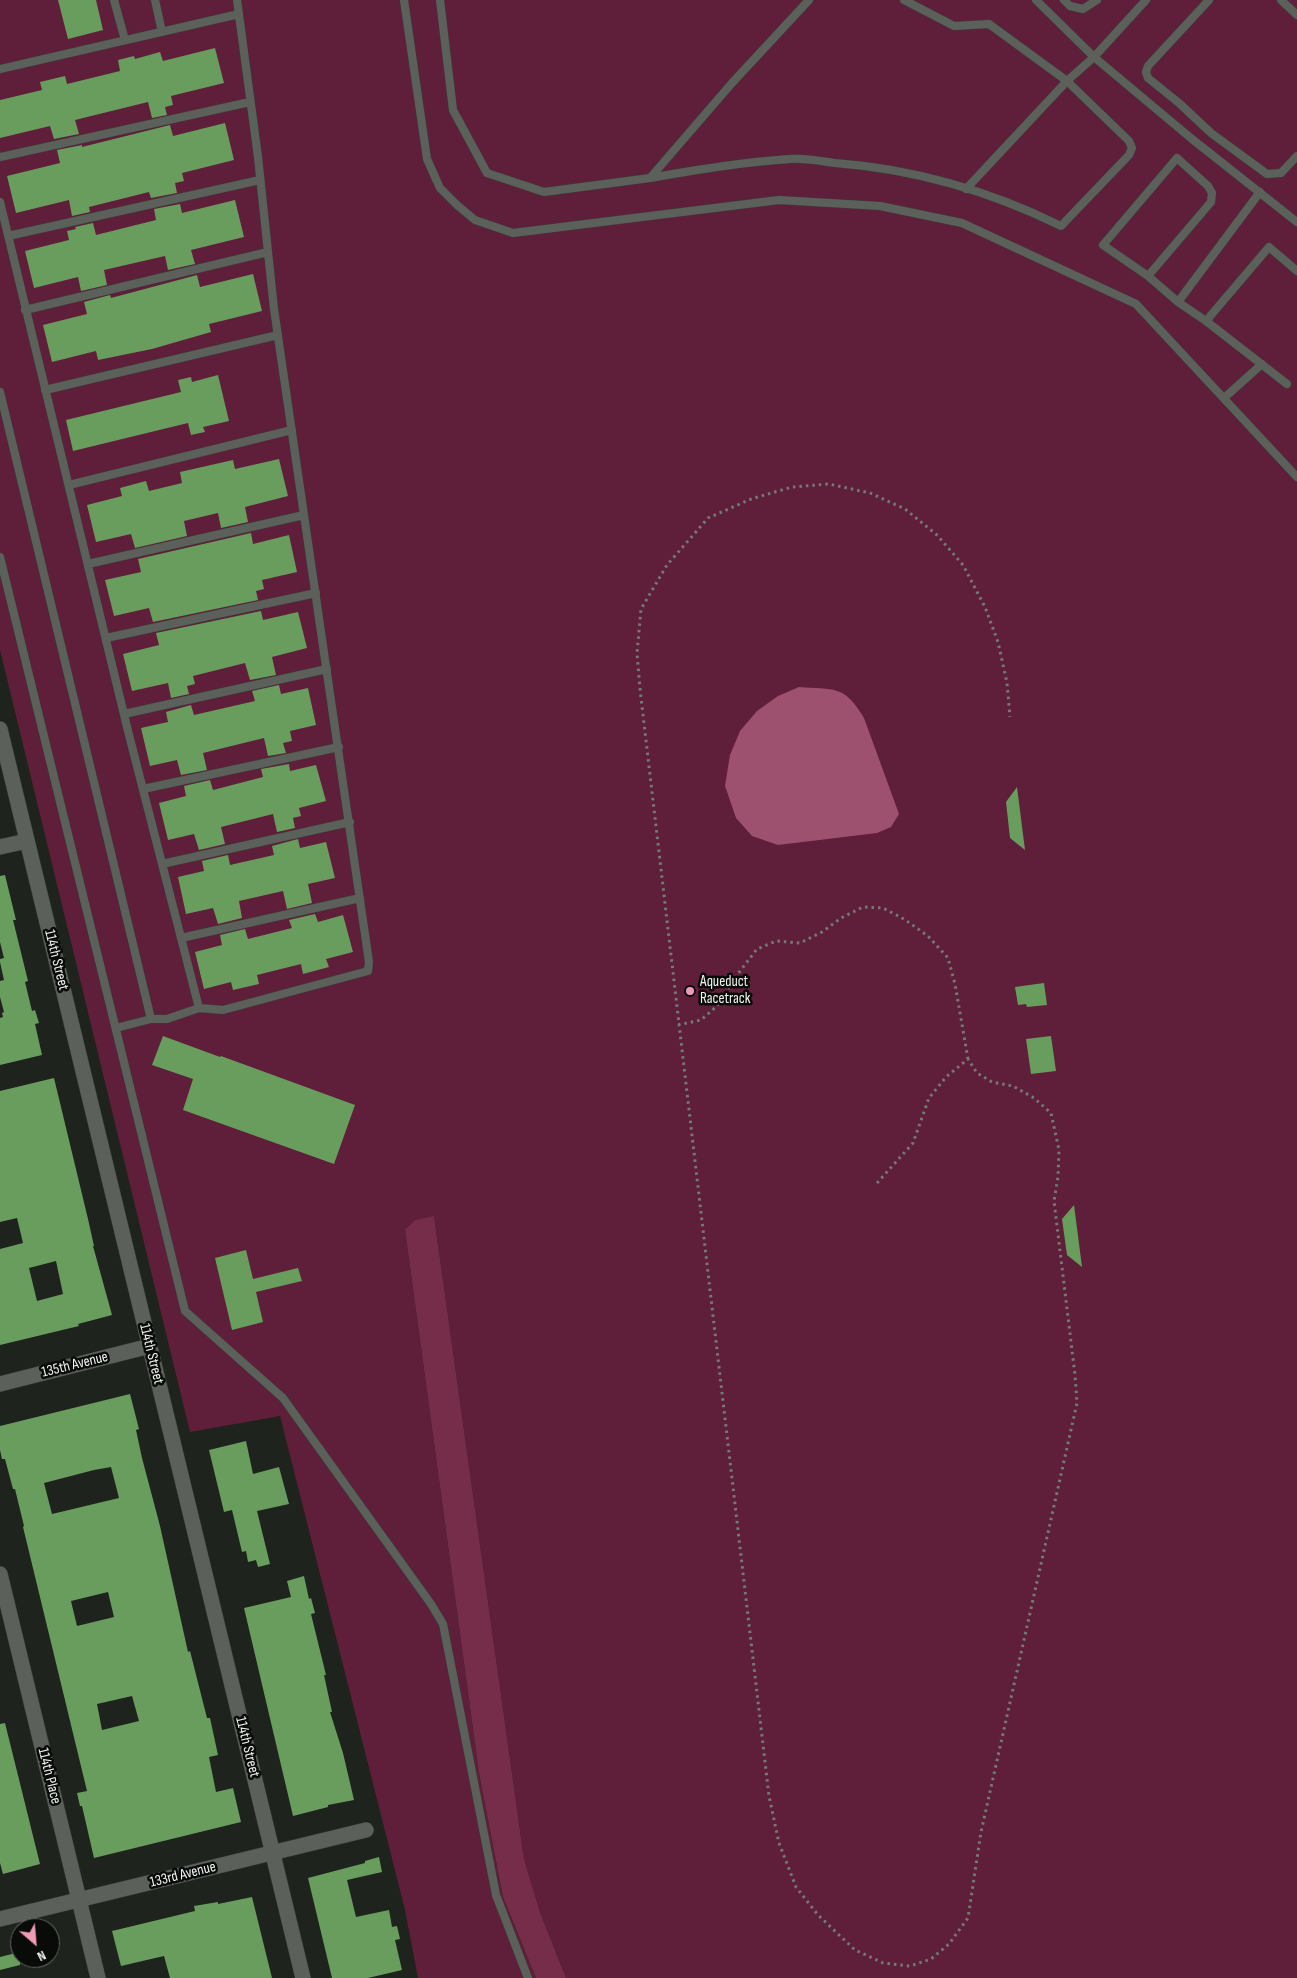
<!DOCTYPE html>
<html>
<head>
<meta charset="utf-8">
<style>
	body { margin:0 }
	#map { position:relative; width:1297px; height:1978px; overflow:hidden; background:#1e231d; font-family:"Sofia Sans Condensed",sans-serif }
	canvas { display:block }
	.north { position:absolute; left:10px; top:1918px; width:50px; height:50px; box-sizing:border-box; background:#090b09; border:1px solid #666966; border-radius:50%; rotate:153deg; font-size:14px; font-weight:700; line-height:20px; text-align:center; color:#f2f5f2 }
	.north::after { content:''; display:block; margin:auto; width:18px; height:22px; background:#ef9ab8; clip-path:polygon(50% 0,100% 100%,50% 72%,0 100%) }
</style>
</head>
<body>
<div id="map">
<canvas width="1297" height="1978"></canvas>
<div class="north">N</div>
</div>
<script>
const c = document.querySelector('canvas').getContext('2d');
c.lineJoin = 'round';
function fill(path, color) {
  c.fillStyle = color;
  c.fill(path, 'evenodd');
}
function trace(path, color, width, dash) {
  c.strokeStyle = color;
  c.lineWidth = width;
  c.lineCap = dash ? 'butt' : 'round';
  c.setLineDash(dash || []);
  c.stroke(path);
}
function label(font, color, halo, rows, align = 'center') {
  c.font = font + ' "Sofia Sans Condensed",sans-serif';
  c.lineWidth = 5;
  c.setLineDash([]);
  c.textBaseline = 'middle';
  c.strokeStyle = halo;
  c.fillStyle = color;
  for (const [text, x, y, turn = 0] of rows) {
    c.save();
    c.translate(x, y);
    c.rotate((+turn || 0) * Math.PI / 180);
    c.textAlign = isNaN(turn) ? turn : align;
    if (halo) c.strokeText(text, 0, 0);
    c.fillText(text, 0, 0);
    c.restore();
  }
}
const green = new Path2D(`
	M0,0H1297V1978H566L540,1912L524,1859L434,1216L405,1230L479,1773L503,1897L536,1978H418L405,1910L280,1416L190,1432L0,650Z`);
const forest = new Path2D(`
	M434,1216L524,1859L540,1912L566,1978H536L503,1897L479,1773L405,1230L415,1220Z`);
const water = new Path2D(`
	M799,687C834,690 844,684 864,718L899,814L891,827L877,833L778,845L752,836L736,818L725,786L730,755L740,731L757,711L778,696Z`);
const building = new Path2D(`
	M58,0H96L103,30L68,39Z
	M215,48L224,83L171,96L173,105L165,107L167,115L152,118L148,102L75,120L79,134L54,139L50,126L0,138V100L42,90L40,82L65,76L67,84L120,71L118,60L134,56L135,59L160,52L163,61Z
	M225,123L234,160L182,173L184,181L175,183L177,193L151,198L149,192L89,207L90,212L72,216L69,200L16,213L7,176L60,163L57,150L82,145V147L170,125L173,136Z
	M235,200L244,237L191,250L195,264L168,270L165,256L104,270L107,285L81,291L78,277L34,288L25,251L69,240L67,231L76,229L75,227L93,223L96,235L156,220L154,209L180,204L182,213Z
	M253,274L262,311L209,324L211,332L152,349L98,360L96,351L52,362L43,325L87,314L84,302L110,295L111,298L197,275L200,287Z
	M218,375L229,421L203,427L205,432L191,435L188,423L73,451L66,420L181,392L178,380L191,377L192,382Z
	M279,459L288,496L245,507L248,522L221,528L218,513L184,521L187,536L135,548L131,534L96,542L87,505L122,496L120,488L146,481L149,491L182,483L180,472L233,460L235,469Z
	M251,533L253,544L289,535L297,572L262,580L264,589L256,591L258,600L153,622L149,608L114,616L105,580L141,572L138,559Z
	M261,611L263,620L298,612L307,648L272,657L276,675L250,680L245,663L193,676L195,684L187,686L189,694L171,698L168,683L132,691L123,654L159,645L156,633Z
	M279,685L281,694L308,688L316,725L290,731L292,741L283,743L286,753L268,756L264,738L203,753L207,770L181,775L177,760L150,766L141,728L168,722L166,712L191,705L194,715L255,701L252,691Z
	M289,764L290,771L316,765L326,801L299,808L301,816L293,818L295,828L277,832L273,814L221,827L225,844L199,850L194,834L168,840L159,803L186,796L184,786L210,780L213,790L263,777L261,769Z
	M1017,787L1025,850L1010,838L1006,802Z
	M298,839L300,848L326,842L335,878L308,884L312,903L287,909L283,891L239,901L242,918L218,924L213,908L186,914L178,877L204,871L202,861L228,855L230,865L274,855L272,846Z
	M5,875L16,920H13L28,981L25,982L32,1011L35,1010L39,1023L35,1024L42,1055L0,1065V1018L3,1017L2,1013L4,1012L0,997V981L4,980L0,962V959L4,958L0,942V876Z
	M315,914L318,922L343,915L353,952L326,959L329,967L303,974L301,964L257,975L259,984L233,990L231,982L204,989L195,952L222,945L220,935L245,929L248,939L292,928L289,920Z
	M1044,983L1047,1005L1027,1007L1026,1004L1018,1005L1015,987Z
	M163,1036L220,1057L221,1056L355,1105L334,1164L183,1110L193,1079L152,1065Z
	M1051,1036L1056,1071L1031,1074L1026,1039Z
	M54,1078L88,1219L94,1246H93L112,1315L78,1324L79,1326L0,1345V1249L23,1243L17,1218L0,1222V1091ZM56,1261L63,1294L37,1301L29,1268Z
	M1074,1205L1082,1267L1067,1255L1062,1219Z
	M246,1250L253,1279L298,1268L302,1281L256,1292L263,1322L232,1330L215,1258Z
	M130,1394L139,1429L136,1430L142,1458L160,1526L188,1652L190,1651L207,1718H210L218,1755L209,1757L216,1792L233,1788L241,1822L94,1858L82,1806H80L77,1793L87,1791L23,1527L24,1526L15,1489H13L5,1459H2L0,1450V1426ZM111,1467L119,1498L52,1514L44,1483L94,1470ZM108,1592L114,1617L77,1626L71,1601ZM132,1696L139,1721L102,1730L97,1704Z
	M246,1441L253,1474L279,1467L289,1504L257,1511L270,1564L258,1567L256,1560L248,1562L246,1551L242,1552L232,1510L224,1512L209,1450Z
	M304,1576L309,1599L311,1598L315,1613L311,1614L326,1675H324L332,1712H330L343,1753L354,1800L328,1805V1807L293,1816L244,1608L291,1597L287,1581Z
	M5,1723L40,1864L3,1874L0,1863V1724Z
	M379,1857L382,1872L347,1880L356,1917L389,1910L392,1927L397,1926L400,1939L395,1940L402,1970L368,1978H332L308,1878L365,1863V1861Z
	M252,1897L272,1978H170L164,1956L121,1966L112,1931L195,1911L194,1906L218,1902V1904Z
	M20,1952V1965L0,1970V1957Z`);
const path = new Path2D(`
	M678,1025L701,1020L717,1006L737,975L757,949L776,941L800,943L822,932L841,918L863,907L883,908L904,919L928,936L948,958L955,984L968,1059
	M877,1183L913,1143L929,1098L946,1077L968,1059L977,1073L992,1082L1013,1086L1034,1098L1051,1113L1059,1150L1058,1177L1054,1201L1075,1375L1077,1403L981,1832L968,1918L949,1944L931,1959L910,1966L883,1963L855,1950L818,1915L796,1887L779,1843L769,1796L640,689L637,653L641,609L667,565L708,518L751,499L792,487L829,484L870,493L905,509L937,535L963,565L985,607L998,642L1007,683L1010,717`);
const lane = new Path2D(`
	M114,0L125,40
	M155,0L162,32
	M404,0L427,159L440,188L457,205L475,220L513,233L779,200L880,206L962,223L1136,304L1297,477
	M440,0L453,110L487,173L544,192L650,178
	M809,0L732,83L650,178C697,170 743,162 790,159C805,158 820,161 835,163C914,169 990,191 1061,226L1129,155L1132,148L1129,141L1067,81L966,189
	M904,0L954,26L989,24L1067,81L1094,57L1192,139L1297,222
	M1036,0L1094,57L1146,0
	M1064,0L1070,6L1083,9L1097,0
	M1209,0L1148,66L1146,72L1148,78L1179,103L1211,133L1267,174L1281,173L1297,156
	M1281,0L1297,15
	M0,69L239,14
	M0,157L250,102
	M0,202L128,731L199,1008L223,1010L368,971L369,962L274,309L258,157L237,0
	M8,236L260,180
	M1148,276L1211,202L1212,193L1208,186L1177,158L1103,245L1148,276L1178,302L1206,321L1287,384
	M1178,302L1260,192
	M25,310L268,252
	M1206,321L1269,247L1297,271
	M45,390L278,335
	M0,392L151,1019L116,1028
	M1224,398L1262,364
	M69,485L292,430
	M0,557L185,1311L283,1398L431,1604L443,1624L496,1895L528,1978
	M88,564L304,515
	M106,638L316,593
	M124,714L327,669
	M143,789L339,747
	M162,864L350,822
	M181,938L360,898
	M151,1019H167L199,1008`);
const street = new Path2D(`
	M0,729L303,1978
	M0,847L27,841
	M0,1384L150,1346
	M0,1574L98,1978
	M0,1919L366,1830`);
const markers = [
	[690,991,5,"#ef9ab8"]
];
const streetNames = [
	["114th Street",56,960,76],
	["114th Street",151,1354,76],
	["135th Avenue",75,1365,-14],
	["114th Street",247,1747,76],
	["114th Place",49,1776,76],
	["133rd Avenue",183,1875,-14]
];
const poiNames = [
	["Aqueduct",700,982],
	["Racetrack",700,999]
];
fill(green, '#5f1e39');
fill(forest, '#752d4a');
fill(water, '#9d516e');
fill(building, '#699d5e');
trace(lane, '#3b3f3b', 9);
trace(street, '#3b3f3b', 16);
trace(path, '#767a75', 3, [2.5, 4]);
trace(lane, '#5b615a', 8);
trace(street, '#5b615a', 15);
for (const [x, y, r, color] of markers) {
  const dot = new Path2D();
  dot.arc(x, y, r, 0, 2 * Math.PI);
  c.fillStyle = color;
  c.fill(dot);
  trace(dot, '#090b09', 2);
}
label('15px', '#f2f5f2', '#090b09', streetNames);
label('15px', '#f2f5f2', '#090b09', poiNames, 'left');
</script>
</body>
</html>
